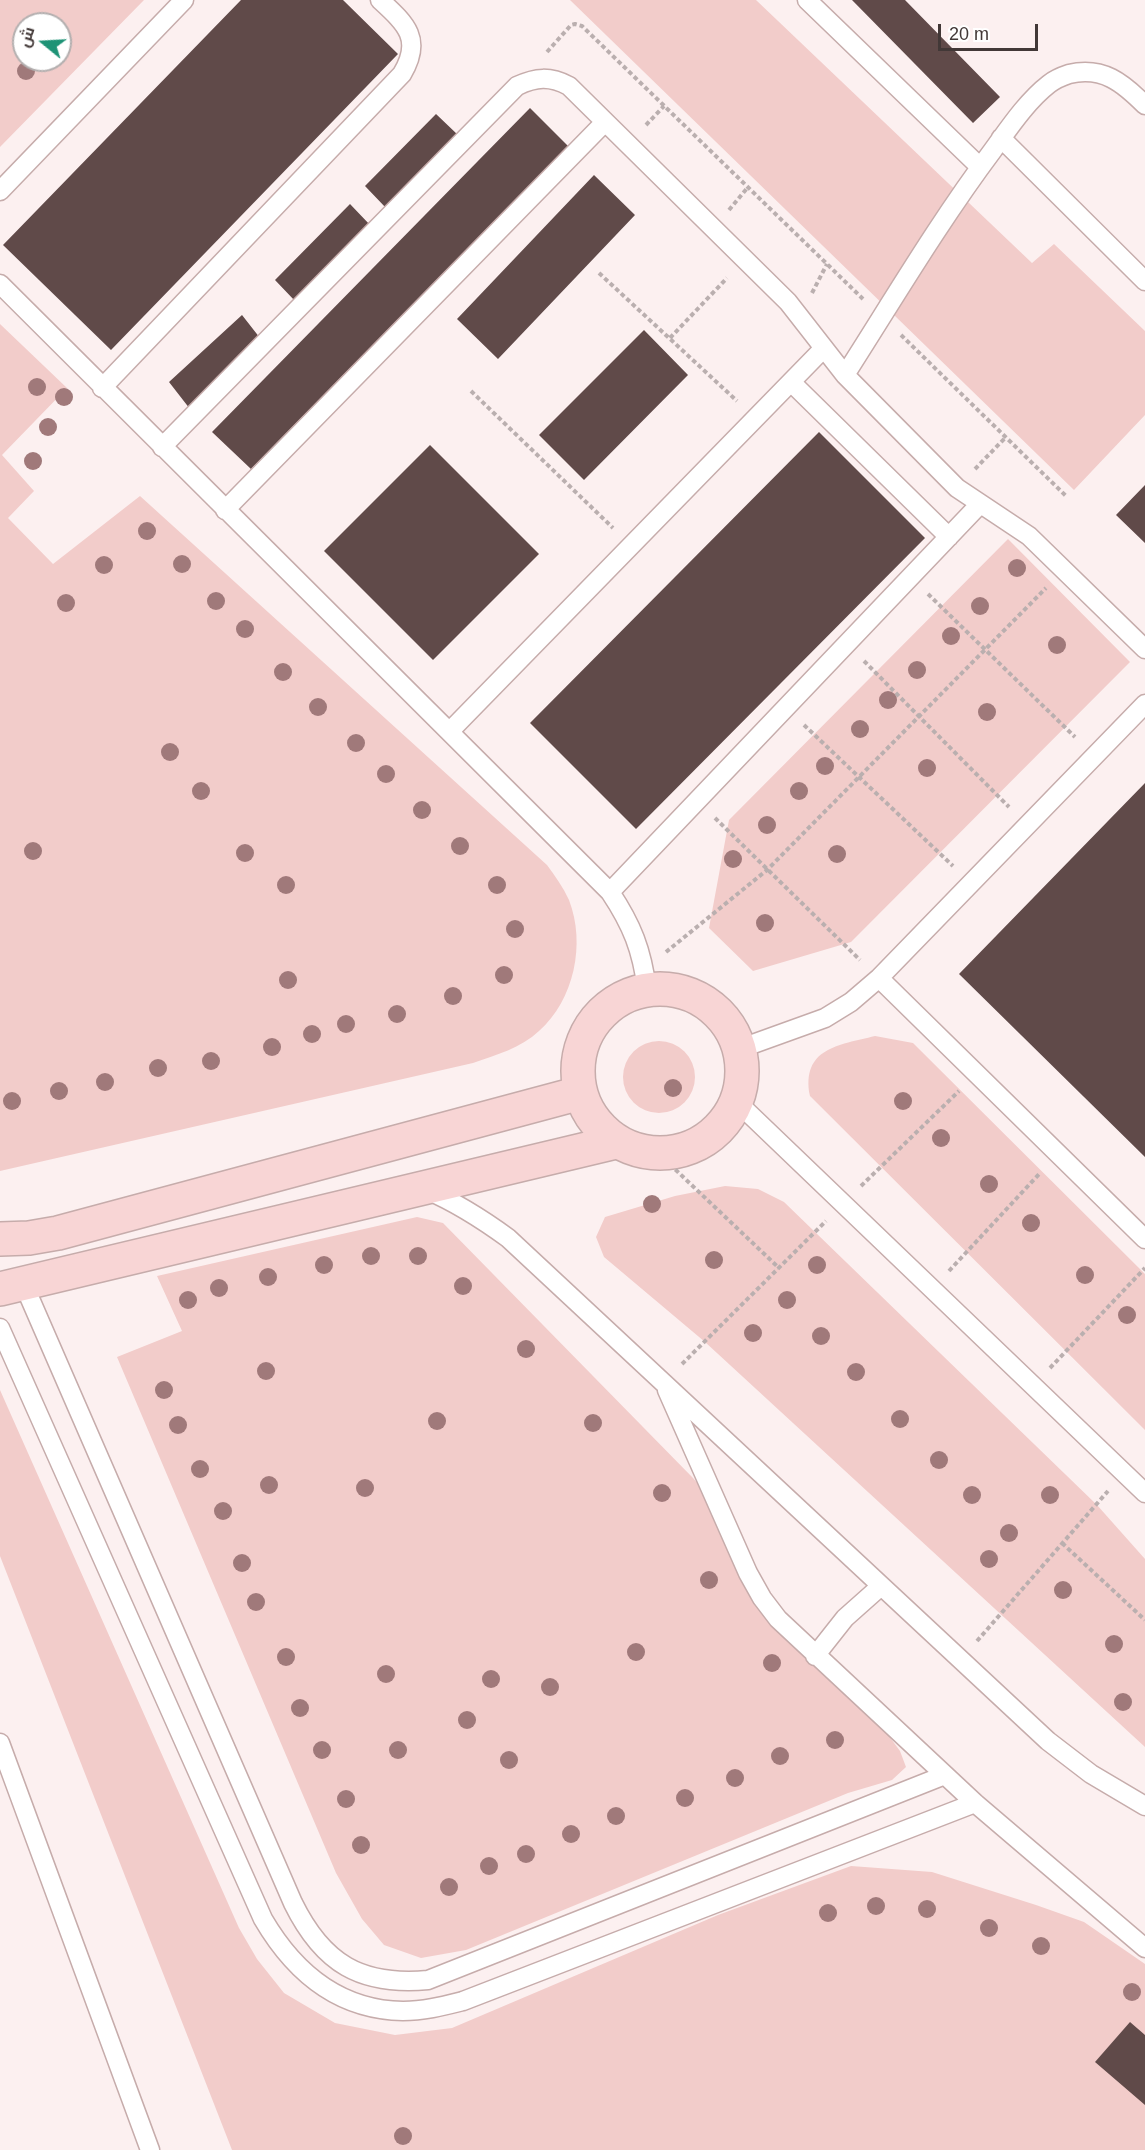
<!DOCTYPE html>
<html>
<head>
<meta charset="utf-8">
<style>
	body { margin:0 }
	#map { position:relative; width:1145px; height:2150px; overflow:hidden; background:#fcf0f0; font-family:Arial,Cairo,sans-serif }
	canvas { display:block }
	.north { position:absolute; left:12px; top:12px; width:60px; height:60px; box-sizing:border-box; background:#fff; border:2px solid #b3afaf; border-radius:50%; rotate:288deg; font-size:16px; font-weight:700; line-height:24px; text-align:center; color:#423837 }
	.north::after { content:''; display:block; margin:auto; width:21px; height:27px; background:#1e9376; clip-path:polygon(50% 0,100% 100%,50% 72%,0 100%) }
	.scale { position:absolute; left:938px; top:24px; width:100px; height:27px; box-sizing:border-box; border:3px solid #423837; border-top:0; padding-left:8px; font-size:18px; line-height:21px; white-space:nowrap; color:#423837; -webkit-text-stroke:4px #fff; paint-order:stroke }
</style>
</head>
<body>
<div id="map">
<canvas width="1145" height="2150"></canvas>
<div class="north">ش</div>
<div class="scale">20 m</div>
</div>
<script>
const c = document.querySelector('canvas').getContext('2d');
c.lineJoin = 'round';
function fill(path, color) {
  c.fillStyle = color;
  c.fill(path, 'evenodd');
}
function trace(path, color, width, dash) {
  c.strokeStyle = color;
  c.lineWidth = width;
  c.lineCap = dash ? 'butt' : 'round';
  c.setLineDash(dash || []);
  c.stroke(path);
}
const green = new Path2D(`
	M0,0H144L0,147ZM24,24H60V60H24Z
	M570,0H756L1032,263L1054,244L1145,331V415L1074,490Z
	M0,324L67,388L2,455L34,491L8,518L53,564L140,496L547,865C555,876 563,887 569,900C586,944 574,1000 539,1031C521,1048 496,1055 473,1063L0,1171Z
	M1008,539L1130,662L851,942L753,971L709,928L729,820Z
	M875,1036L913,1043L1145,1274V1430L810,1096C801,1048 839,1045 875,1036Z
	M623 1077a36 36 0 1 1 72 0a36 36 0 1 1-72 0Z
	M725,1186L758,1189L784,1202L1097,1505L1145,1559V1747L705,1342L604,1257L596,1237L605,1217L675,1196Z
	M417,1217L443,1223L693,1478L708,1495L792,1640L886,1732L900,1751L906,1767L892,1780L848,1793L466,1950L421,1958L384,1945L362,1919L336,1873L117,1357L182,1331L157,1276Z
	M0,1390L239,1928L257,1959L284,1993L335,2023L395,2035L452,2028L718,1915L851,1866L932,1872L1036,1905L1084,1922L1145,1964V2150H232L0,1556Z`);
const building = new Path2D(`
	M241,0H343L398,54L111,350L3,245Z
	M852,0H905L1000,97L973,123Z
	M530,108L568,146L251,469L212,432Z
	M436,114L458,135L386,208L365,186Z
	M594,175L635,215L498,359L457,319Z
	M350,204L371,226L295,301L275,280Z
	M242,315L260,338L190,409L169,382Z
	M644,330L688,375L584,480L539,435Z
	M819,432L925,538L636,829L530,723Z
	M430,445L539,554L433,660L324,551Z
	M1145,485V543L1116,515Z
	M1145,783V1157L959,974Z
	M1130,2022L1145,2035V2105L1095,2062Z`);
const path = new Path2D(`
	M547,52L571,25L575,24L582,26L863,299
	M646,125L664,106
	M729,210L748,187
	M599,273L737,401
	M812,293L827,264
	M901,335L1066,496
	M670,338L727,278
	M471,391L613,528
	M975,469L1006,437
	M928,594L1075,737
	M864,661L1009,807
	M804,725L953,866
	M715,818L860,960
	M666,952L767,870L1046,588
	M659,1154L779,1268
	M861,1186L959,1091
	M949,1271L1040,1173
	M682,1364L826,1221
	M1050,1368L1145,1268
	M1062,1543L1145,1620
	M977,1641L1108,1491`);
const lane = new Path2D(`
	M807,0L980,167
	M1001,138L1145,281
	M0,191L184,0
	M0,284L610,892C632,925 642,950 647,990
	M845,375C893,300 939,222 993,150C1009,128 1027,101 1049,84C1054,80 1063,76 1069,74C1103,66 1123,83 1145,105
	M791,382L949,537
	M102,388L402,74C423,39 406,24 380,0
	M162,447L517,86C536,77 550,76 569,86L788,302L845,375L957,488L1029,536L1145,649
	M225,510L605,122
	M450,731L823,349
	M610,892L980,504
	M879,978L1145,1239
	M739,1049L825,1018L851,1002L879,978L1145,704
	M736,1101L1145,1493
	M427,1190C457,1203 482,1219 508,1238L1048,1741L1091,1774L1145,1806
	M24,1285L293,1903C323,1964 361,1986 428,1980L945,1775
	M0,1328L263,1919C294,1972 339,2010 403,2011C424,2011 443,2006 463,2001L975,1803
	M667,1390L748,1573L762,1598L778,1619L975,1803L1145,1948
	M815,1656L845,1618L881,1586
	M0,1743L150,2150`);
const secondary = new Path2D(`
	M578 1071a82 82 0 1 1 164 0a82 82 0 1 1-164 0Z
	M0,1239L29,1238L58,1233L580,1093
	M0,1289L616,1142`);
const trees = [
	[26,71],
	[37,387],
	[64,397],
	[48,427],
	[33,461],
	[147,531],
	[182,564],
	[104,565],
	[1017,568],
	[216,601],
	[66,603],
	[980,606],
	[245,629],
	[951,636],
	[1057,645],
	[917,670],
	[283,672],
	[888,700],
	[318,707],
	[987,712],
	[860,729],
	[356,743],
	[170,752],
	[825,766],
	[927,768],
	[386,774],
	[201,791],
	[799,791],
	[422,810],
	[767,825],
	[460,846],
	[33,851],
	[245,853],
	[837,854],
	[733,859],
	[286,885],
	[497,885],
	[765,923],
	[515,929],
	[504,975],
	[288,980],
	[453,996],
	[397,1014],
	[346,1024],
	[312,1034],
	[272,1047],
	[211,1061],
	[158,1068],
	[105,1082],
	[673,1088],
	[59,1091],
	[12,1101],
	[903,1101],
	[941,1138],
	[989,1184],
	[652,1204],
	[1031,1223],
	[371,1256],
	[418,1256],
	[714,1260],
	[324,1265],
	[817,1265],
	[1085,1275],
	[268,1277],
	[463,1286],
	[219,1288],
	[188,1300],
	[787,1300],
	[1127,1315],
	[753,1333],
	[821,1336],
	[526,1349],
	[266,1371],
	[856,1372],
	[164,1390],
	[900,1419],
	[437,1421],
	[593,1423],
	[178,1425],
	[939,1460],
	[200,1469],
	[269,1485],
	[365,1488],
	[662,1493],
	[972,1495],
	[1050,1495],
	[223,1511],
	[1009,1533],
	[989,1559],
	[242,1563],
	[709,1580],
	[1063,1590],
	[256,1602],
	[1114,1644],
	[636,1652],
	[286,1657],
	[772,1663],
	[386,1674],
	[491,1679],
	[550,1687],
	[1123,1702],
	[300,1708],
	[467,1720],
	[835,1740],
	[322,1750],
	[398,1750],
	[780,1756],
	[509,1760],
	[735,1778],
	[685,1798],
	[346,1799],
	[616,1816],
	[571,1834],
	[361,1845],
	[526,1854],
	[489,1866],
	[449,1887],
	[876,1906],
	[927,1909],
	[828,1913],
	[989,1928],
	[1041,1946],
	[1132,1992],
	[403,2136]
];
fill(green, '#f2ccca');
fill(building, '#604a49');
trace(lane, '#c6acab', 21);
trace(secondary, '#c6acab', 36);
trace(path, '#baafaf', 4, [4.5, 3]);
trace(lane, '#fff', 18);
trace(secondary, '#f8d5d5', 33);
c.fillStyle = '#a0797a';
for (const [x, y] of trees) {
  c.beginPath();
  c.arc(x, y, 9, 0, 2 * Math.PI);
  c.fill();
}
</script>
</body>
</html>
